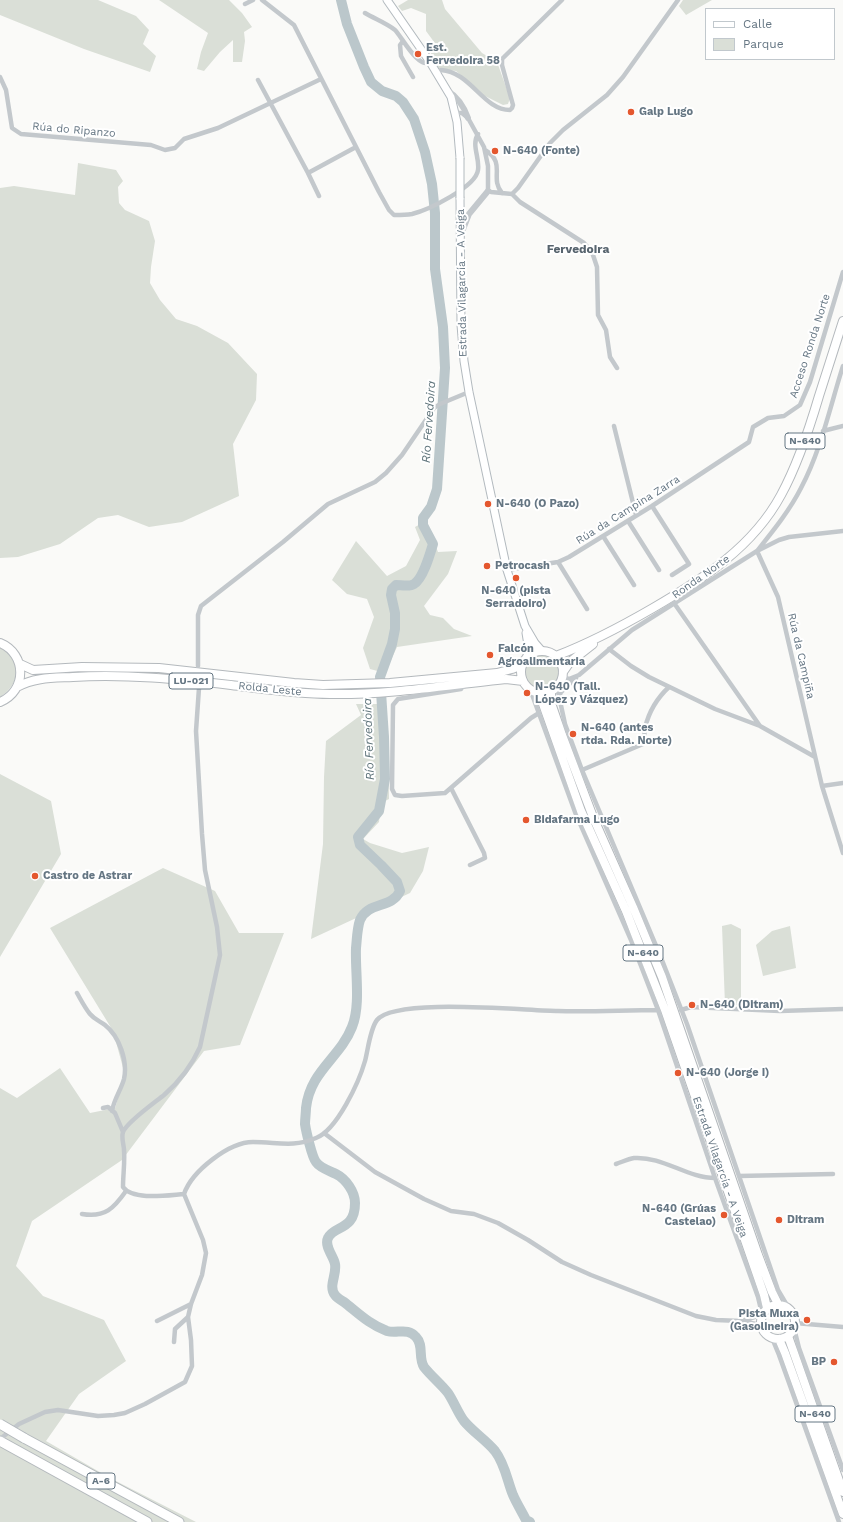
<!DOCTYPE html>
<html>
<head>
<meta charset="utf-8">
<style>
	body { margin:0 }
	#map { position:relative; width:843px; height:1522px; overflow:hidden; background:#fafaf8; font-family:"Work Sans",sans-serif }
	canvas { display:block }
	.legend { position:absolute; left:705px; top:8px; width:130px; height:52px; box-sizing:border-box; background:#fff; border:1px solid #c1c8cd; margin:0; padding:5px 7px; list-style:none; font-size:12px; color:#657683 }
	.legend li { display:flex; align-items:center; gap:8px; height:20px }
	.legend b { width:20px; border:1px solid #c1c8cd }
</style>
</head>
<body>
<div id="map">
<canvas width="843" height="1522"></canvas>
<ul class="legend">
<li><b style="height:5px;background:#fff"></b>Calle</li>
<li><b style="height:11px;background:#dadfd7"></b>Parque</li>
</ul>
</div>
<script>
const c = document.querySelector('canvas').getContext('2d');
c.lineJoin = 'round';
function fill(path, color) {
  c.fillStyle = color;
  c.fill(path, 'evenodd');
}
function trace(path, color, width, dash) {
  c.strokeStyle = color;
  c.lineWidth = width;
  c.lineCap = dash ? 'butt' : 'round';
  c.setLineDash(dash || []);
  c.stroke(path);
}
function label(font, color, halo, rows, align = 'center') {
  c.font = font + ' "Work Sans",sans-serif';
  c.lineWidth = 4;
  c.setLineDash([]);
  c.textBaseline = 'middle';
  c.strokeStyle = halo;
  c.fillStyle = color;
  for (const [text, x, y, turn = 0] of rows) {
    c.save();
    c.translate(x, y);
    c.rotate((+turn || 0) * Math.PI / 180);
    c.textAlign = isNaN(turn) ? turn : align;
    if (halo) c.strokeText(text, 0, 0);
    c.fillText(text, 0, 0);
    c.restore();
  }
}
const green = new Path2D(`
	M0,0H98L136,16L149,30L143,44L156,56L150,72L84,49L0,15Z
	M159,0H229L242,13L252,27L244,32L245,41L242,62H233V40L220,52L204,71L197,69L201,52L208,33Z
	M408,0H442L445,9L482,53L497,62L510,98L508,104L503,105L483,95L456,71L439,69L430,55L437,46L426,31V14L411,8L402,11L398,6Z
	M683,0H712L686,15L679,6Z
	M78,163L116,170L123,181L118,187L119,203L125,210L149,221L155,241L151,267L150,283L160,300L176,319L197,326L228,343L257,374L256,400L233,444L239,496L182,522L149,527L118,515L98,518L60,544L18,557L0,558V188L14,186L75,195Z
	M426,521L438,552L457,551L448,574L424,606L430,615L443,618L454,629L472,636L397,647L385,673L370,669L363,648L374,617L367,599L347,594L332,580L356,541L387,576L406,566L420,540L415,527Z
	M0,647C3,649 8,651 10,654C23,669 15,688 0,697Z
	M525 672a17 17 0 1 1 34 0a17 17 0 1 1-34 0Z
	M356,704H379L388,729L389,799L381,803L379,822L363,839L370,843L402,853L429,847L423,871L410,893L311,939L323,844L324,777L326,741L361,715Z
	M0,774L51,801L61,854L0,957Z
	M163,868L215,891L239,933H284L240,1045L204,1051L122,1160L32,1221L16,1266L43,1296L104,1320L126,1361L79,1394L46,1441L110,1478L196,1522H0V1088L17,1098L60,1068L90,1113L115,1108L125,1075L113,1031L50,928Z
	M731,924L741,929V1005H725L722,926Z
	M790,926L796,968L763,976L756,945L772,931Z`);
const river = new Path2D(`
	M341,0L347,24L364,67L371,82L382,91L396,96L403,102L414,119L425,152L432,184L435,213V269L443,327L445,368L437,489L431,507L423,518V525L433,544C430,554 423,579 414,584C410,587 401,585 396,585L392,589L391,595L395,613V629L392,644L380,677L384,737L385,779L379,811L358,837L360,845L381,865L397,882L400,891C392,909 368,901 360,920C357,929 357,939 356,948C355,972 361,1005 352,1027C340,1058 310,1071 306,1108C306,1113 305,1119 305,1124C306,1131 312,1157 316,1162C320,1168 330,1171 336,1174C346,1179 355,1192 355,1203C355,1231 334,1225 328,1238C324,1246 334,1257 335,1264C337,1275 328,1286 335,1295C337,1298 341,1300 344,1302C358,1313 370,1325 387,1331C397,1334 408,1327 416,1337C424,1345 418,1358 424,1367C431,1376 441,1384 448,1393C454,1402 458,1413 464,1421C473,1432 486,1440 495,1451C505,1464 507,1480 513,1495C517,1504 522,1512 526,1520L530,1522`);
const minor = new Path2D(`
	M262,0L294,25L379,192L389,210L394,215C400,215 406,215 412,214C428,210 476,187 478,170C480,158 471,145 478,134
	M245,4L253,0
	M365,13C375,19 386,23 395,30C402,37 418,69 430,62
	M403,41L400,45L401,56L413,77
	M437,73L441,70C471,72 483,110 510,110L512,108L513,105L502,65V59L562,0
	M0,77L6,90L12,128L21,134L151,145L165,150L175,148L184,139L218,128L321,79
	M258,80L308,173L356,147
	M456,113H462L468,118L484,147L488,166V190L491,192L512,194L518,188L550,143L563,130L607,95L623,77L678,0
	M485,150C507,163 489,178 502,193
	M308,173L319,196
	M512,194L520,202L584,243L592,252L597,267L598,315L606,330L610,357L617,368
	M614,426L636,515
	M823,431L843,426
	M652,506L689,564L672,575
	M628,521L659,570
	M843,531L789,537L779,540L757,551L778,597L822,786L843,853
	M603,536L634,585
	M558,562L587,609
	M507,570L558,562L569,557L652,506L749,442L753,427L768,418L784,416L800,405L810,382L843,272
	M674,603L760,726
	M609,649L631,666L649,677L715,709L760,726L815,757
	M198,666V615L201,606L283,542L328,504L375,482L386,473L402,455L434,408L440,404L469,392
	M562,677L569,679L579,675L632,630L757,551C773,531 790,510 801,488C821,450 830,407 843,366
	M465,683L461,689L398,699L393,705L392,789L395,795L402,796L445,793L531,718L539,713
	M557,687L565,724L582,770L660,955L687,1024L778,1290L788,1307
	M530,689L575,812L631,940L658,1010L715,1178L758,1297L762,1314
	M559,697L561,692L576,678
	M582,770L643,744C645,739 644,734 645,728C649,711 656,699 669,687
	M822,786L843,783
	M451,788L484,853L485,858L470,865
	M77,993C81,1000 85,1008 90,1014C95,1020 100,1021 105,1025C119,1036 128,1061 124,1079C121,1090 114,1099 112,1111
	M681,1010L691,1007L780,1011L843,1009
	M103,1108L108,1107L115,1113L123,1132
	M324,1133L375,1172L424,1199L451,1211L474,1214L498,1223L528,1240L562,1262L591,1275L696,1316L716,1320L741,1321L761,1325
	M616,1164C622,1162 628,1159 634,1158C663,1156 687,1178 715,1178
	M739,1176L833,1174
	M184,1194C169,1195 133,1201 123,1187C123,1175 125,1162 124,1150C124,1145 121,1138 123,1132C127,1122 154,1103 164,1095C179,1082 192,1065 200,1047L220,955L217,927L205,870L202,834L196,731L199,688
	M82,1214C105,1218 114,1208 126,1191
	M745,1320L761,1315
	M157,1321L191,1304
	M795,1323L843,1327
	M794,1328L799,1348L843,1470
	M772,1338L779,1355L839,1522
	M174,1342L175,1329L188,1317
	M0,1439L19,1424L45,1412L58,1410L98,1416L114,1415L125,1413L145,1404L185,1382L192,1366L191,1340L188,1317L191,1304L202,1275L206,1253L203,1240L184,1194C192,1171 229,1142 253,1142C278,1142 292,1148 316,1138C337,1130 359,1082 365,1061C368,1050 370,1029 377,1020C395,997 526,1011 558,1011C591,1012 625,1010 658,1010`);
const tertiary = new Path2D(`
	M448,91C458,97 464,107 468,118
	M462,232L469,214L488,191`);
const secondary = new Path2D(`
	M387,0L430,62L451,97L457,122L460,158
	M460,198L461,325L464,361L469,392L507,570L525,626L535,643L542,651
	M526,633L528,645L527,657`);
const trunk = new Path2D(`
	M0,643C27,654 27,691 0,702
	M521 672a21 21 0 1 1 42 0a21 21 0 1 1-42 0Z
	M556,656C590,643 622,626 653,608C703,579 753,547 781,495C798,464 809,430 819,396C827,371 835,346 843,321
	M20,664L33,670L82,667L159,668L294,683L323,685L390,683L497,673L512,669L522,665
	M563,672L570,662L593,644
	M17,687C35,677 54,678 73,677C126,674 178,679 231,685C264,689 297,694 330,694C389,695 447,685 506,679L523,681
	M551,691V703L562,735L593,817L633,907L662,977L758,1255L772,1292L778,1304
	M539,693L581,811L626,911L665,1010L764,1295L767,1308
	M761 1322a17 17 0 1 1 34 0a17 17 0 1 1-34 0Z
	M788,1336L843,1492
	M779,1339L785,1353L843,1514`);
const motorway = new Path2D(`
	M24,1438L179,1522
	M0,1441L147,1522`);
const secondaryBridge = new Path2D(`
	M460,158V198`);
const motorwayBridge = new Path2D(`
	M0,1424L24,1438`);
const markers = [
	[418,54,4,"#e4572e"],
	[631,112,4,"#e4572e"],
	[495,151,4,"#e4572e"],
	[488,504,4,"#e4572e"],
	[487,566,4,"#e4572e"],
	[516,578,4,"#e4572e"],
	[490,655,4,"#e4572e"],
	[527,693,4,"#e4572e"],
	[573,734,4,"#e4572e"],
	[526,820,4,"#e4572e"],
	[35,876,4,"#e4572e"],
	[692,1005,4,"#e4572e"],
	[678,1073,4,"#e4572e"],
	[724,1215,4,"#e4572e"],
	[779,1220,4,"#e4572e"],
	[807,1320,4,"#e4572e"],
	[834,1362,4,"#e4572e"]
];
const shields = [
	[805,441,40],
	[191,681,44],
	[643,953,40],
	[815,1414,40],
	[101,1481,28]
];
const shieldNames = [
	["N-640",805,441],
	["LU-021",191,681],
	["N-640",643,953],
	["N-640",815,1414],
	["A-6",101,1481]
];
const poiNames = [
	["Est.",426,48],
	["Fervedoira 58",426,61],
	["Galp Lugo",639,112],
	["N-640 (Fonte)",503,151],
	["N-640 (O Pazo)",496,504],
	["Petrocash",495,566],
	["N-640 (pista",516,591,"center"],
	["Serradoiro)",516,604,"center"],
	["Falcón",498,649],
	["Agroalimentaria",498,662],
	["N-640 (Tall.",535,687],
	["López y Vázquez)",535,700],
	["N-640 (antes",581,728],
	["rtda. Rda. Norte)",581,741],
	["Bidafarma Lugo",534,820],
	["Castro de Astrar",43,876],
	["N-640 (Ditram)",700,1005],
	["N-640 (Jorge I)",686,1073],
	["N-640 (Grúas",716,1209,"right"],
	["Castelao)",716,1222,"right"],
	["Ditram",787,1220],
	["Pista Muxa",799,1314,"right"],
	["(Gasolineira)",799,1327,"right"],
	["BP",826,1362,"right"]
];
const streetNames = [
	["Rúa do Ripanzo",74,130,5],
	["Estrada Vilagarcía - A Veiga",462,283,-91],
	["Acceso Ronda Norte",810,346,-72],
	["Rúa da Campina Zarra",628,510,-32],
	["Ronda Norte",701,577,-35],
	["Rúa da Campiña",801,656,77],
	["Rolda Leste",270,689,6],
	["Estrada Vilagarcía - A Veiga",720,1167,71]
];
const neighbourhoodNames = [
	["Fervedoira",578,249]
];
const waterNames = [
	["Río Fervedoira",429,422,-86],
	["Río Fervedoira",369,739,-92]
];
fill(green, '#dadfd7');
trace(river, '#bbc7cb', 10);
trace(secondary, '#b3babf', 9);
trace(trunk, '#b4b9bd', 10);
trace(motorway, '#b4b9bd', 11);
trace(minor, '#c3c8cc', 4.5);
trace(tertiary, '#c3c8cc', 6);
trace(secondary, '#fff', 7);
trace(trunk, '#fff', 8);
trace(motorway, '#fff', 9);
trace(secondaryBridge, '#b3babf', 9, []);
trace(motorwayBridge, '#b4b9bd', 11, []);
trace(secondaryBridge, '#fff', 7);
trace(motorwayBridge, '#fff', 9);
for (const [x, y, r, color] of markers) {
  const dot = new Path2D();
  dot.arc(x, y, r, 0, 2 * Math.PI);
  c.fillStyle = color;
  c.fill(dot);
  trace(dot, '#fff', 1.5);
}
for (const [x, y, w] of shields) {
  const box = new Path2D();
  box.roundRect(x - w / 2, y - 8, w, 16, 3);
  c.fillStyle = '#fff';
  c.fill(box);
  trace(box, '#657683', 1);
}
label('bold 10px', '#657683', null, shieldNames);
label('bold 11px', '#657683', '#fff', poiNames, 'left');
label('11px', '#657683', '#fff', streetNames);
label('bold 12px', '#57646e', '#fff', neighbourhoodNames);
label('italic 12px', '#60757c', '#fff', waterNames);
</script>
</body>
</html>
